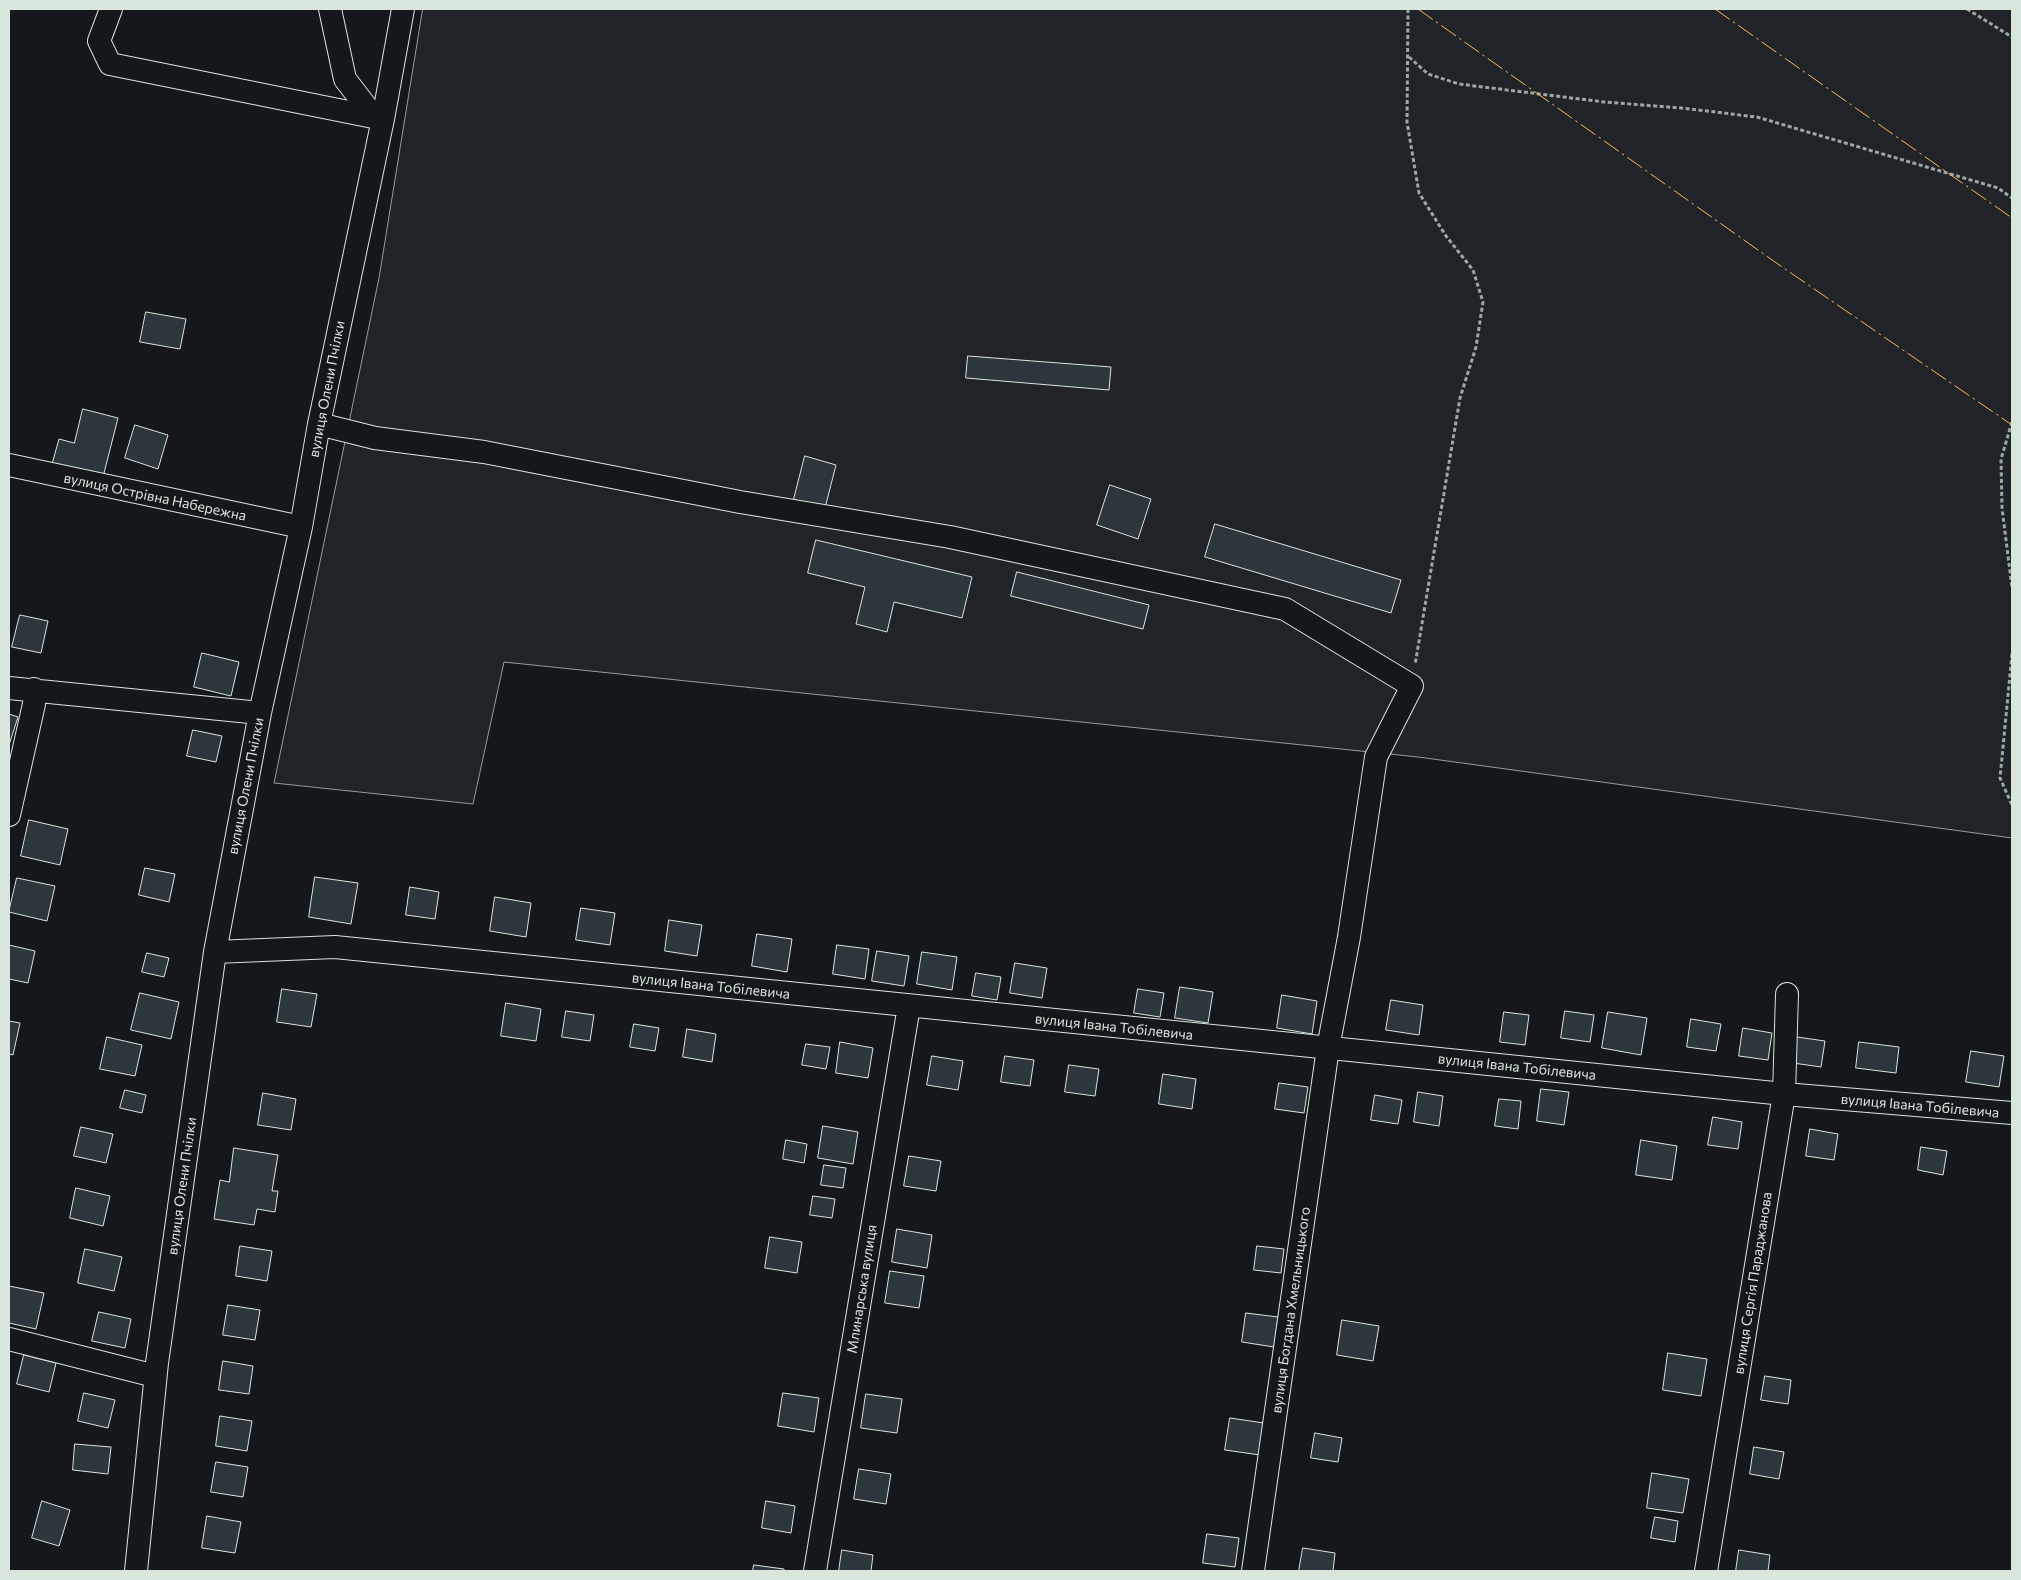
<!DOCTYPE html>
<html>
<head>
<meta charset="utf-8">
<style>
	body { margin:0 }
	#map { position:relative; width:2021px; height:1580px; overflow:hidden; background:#14181c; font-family:Commissioner,sans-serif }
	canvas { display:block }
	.frame { position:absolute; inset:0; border:10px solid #d8e6dc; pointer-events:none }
</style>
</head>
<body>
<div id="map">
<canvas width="2021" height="1580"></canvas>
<div class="frame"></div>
</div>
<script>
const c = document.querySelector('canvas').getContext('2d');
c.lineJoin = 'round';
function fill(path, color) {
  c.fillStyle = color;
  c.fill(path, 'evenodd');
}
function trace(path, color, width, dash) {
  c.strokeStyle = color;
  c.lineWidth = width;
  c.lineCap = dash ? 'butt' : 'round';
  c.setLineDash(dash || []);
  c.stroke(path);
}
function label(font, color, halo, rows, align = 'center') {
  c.font = font + ' Commissioner,sans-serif';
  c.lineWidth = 4;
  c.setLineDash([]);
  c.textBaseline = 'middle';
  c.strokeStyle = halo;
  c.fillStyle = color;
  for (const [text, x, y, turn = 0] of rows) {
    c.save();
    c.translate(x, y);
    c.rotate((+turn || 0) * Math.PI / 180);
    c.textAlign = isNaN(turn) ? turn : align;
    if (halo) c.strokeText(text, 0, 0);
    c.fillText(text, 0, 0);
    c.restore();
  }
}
const green = new Path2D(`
	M423,9H2012V838L1418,757L504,662L473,804L274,783L379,278Z`);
const building = new Path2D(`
	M146,312L186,319L180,349L140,342Z
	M968,356L1111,367L1109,390L966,378Z
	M83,409L118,418L103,477L52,464L59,439L74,443Z
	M135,425L168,435L158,469L125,458Z
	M805,456L836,465L824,512L793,503Z
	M1110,485L1151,499L1138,539L1097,525Z
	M1215,524L1401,580L1391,613L1205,557Z
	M816,540L972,577L962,618L894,602L887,632L856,624L865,587L808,573Z
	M1017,572L1149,605L1143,629L1011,596Z
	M20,615L48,621L41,653L12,647Z
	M202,653L239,662L231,696L194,687Z
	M9,714L18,717L9,745Z
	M193,730L222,736L216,762L187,756Z
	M29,820L68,829L60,865L21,856Z
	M145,868L175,874L169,902L139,895Z
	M315,877L358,883L351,924L309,917Z
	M17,878L55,886L47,921L9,912Z
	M410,887L439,892L435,919L406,915Z
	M495,897L531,903L526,937L490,931Z
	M581,908L615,913L610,945L576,940Z
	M669,920L702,925L697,956L665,951Z
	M757,934L792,939L787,972L752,966Z
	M9,945L35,951L28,983L9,979Z
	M837,945L869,949L865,979L833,974Z
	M877,951L909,956L904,986L872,981Z
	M922,952L957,957L952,990L917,984Z
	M147,953L169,958L164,977L142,972Z
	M1015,963L1047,968L1042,998L1010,993Z
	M976,973L1001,977L997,1000L972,996Z
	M1180,987L1213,992L1208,1023L1175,1018Z
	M282,989L317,994L311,1027L277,1022Z
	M1138,989L1164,993L1160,1017L1134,1013Z
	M140,993L179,1002L171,1039L131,1030Z
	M1282,995L1317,1001L1312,1034L1277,1028Z
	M1391,1000L1423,1005L1419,1035L1386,1030Z
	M506,1003L541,1009L536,1041L501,1036Z
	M566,1011L594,1015L590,1041L562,1037Z
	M1565,1011L1594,1015L1590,1042L1561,1038Z
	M1504,1012L1529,1015L1525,1045L1500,1042Z
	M1608,1012L1647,1018L1641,1055L1602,1048Z
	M1691,1019L1721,1024L1716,1051L1687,1047Z
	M9,1021L20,1023L13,1055L9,1054Z
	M634,1024L659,1028L655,1051L630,1047Z
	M1743,1028L1772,1033L1768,1060L1739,1056Z
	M687,1029L716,1034L712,1062L683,1057Z
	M107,1037L142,1045L135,1076L100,1069Z
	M1797,1037L1825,1041L1821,1067L1793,1063Z
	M840,1042L873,1048L868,1078L836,1073Z
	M1859,1042L1899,1047L1896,1073L1856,1068Z
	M806,1044L830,1047L826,1069L802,1065Z
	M1971,1051L2004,1056L1999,1087L1966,1082Z
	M932,1056L963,1061L958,1090L927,1085Z
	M1005,1056L1034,1060L1030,1086L1001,1082Z
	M1069,1065L1099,1069L1095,1096L1065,1092Z
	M1163,1074L1196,1079L1192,1109L1159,1104Z
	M1279,1083L1308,1087L1304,1113L1275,1109Z
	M1541,1089L1569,1092L1564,1125L1537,1121Z
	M125,1090L146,1095L142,1113L120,1108Z
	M1418,1092L1443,1096L1439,1126L1414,1122Z
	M263,1093L296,1099L291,1130L258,1125Z
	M1375,1095L1402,1100L1398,1124L1371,1120Z
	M1499,1099L1521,1101L1518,1129L1495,1126Z
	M1713,1117L1742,1122L1738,1149L1708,1145Z
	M823,1126L858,1132L853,1164L818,1158Z
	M81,1127L113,1134L106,1163L74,1156Z
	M1810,1129L1838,1134L1834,1160L1806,1156Z
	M786,1140L807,1144L804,1163L783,1159Z
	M1641,1140L1677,1146L1672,1180L1636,1175Z
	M1921,1147L1947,1151L1943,1175L1918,1170Z
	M234,1148L278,1155L272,1191H278L275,1212L257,1209L254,1225L214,1219L220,1180L229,1182Z
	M909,1156L941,1161L936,1191L904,1186Z
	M824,1165L846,1168L843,1188L821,1185Z
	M76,1188L110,1196L103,1226L70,1218Z
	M813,1196L835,1199L832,1218L810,1215Z
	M897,1229L932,1235L927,1268L892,1262Z
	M770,1237L802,1242L797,1273L765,1268Z
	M240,1246L272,1251L267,1281L236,1276Z
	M1257,1246L1284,1249L1281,1273L1254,1270Z
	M85,1249L122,1257L114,1291L78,1283Z
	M890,1271L924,1276L919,1308L885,1303Z
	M9,1286L44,1293L36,1329L9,1323Z
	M228,1305L260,1310L255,1340L223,1335Z
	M99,1312L131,1319L125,1348L92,1341Z
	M1246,1313L1278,1317L1274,1347L1242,1342Z
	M1342,1320L1379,1326L1373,1361L1337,1355Z
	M1668,1353L1707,1359L1701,1396L1663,1390Z
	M24,1355L56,1363L49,1392L17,1384Z
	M223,1361L253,1366L249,1394L219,1390Z
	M1765,1376L1791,1380L1788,1404L1761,1400Z
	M84,1393L115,1400L108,1428L78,1421Z
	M783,1393L819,1398L814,1432L778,1426Z
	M866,1394L902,1399L897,1433L861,1428Z
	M220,1416L252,1421L247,1451L216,1446Z
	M1230,1418L1264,1423L1260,1455L1225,1450Z
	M1315,1433L1342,1438L1338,1462L1311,1458Z
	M75,1444L111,1447L108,1474L73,1470Z
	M1754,1447L1784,1452L1779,1479L1750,1474Z
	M216,1462L248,1467L243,1497L211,1492Z
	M859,1469L891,1474L886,1504L854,1499Z
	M1652,1473L1689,1479L1683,1513L1647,1508Z
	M42,1501L70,1510L59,1546L32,1538Z
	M766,1501L795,1506L791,1533L762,1528Z
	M207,1516L241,1522L235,1553L202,1548Z
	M1655,1517L1678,1521L1675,1542L1651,1538Z
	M1207,1534L1239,1538L1235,1567L1203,1563Z
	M1303,1548L1335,1553L1333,1571H1299Z
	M842,1550L873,1555L871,1571H839Z
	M1739,1550L1770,1555L1768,1571H1736Z
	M754,1565L784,1569V1571H753Z`);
const path = new Path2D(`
	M1408,9L1407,122L1419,193L1446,236L1473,270L1483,302L1476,347L1460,398L1415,665
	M1967,9L2012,37
	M1409,57L1428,74L1459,84L1604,102L1681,108L1757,117L1998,188L2012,198
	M2012,422L2001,459L2002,508L2012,588
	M2012,654L2000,778L2012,805`);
const minor = new Path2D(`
	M111,9L99,41L110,64L383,119
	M330,9L345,79L374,117
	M319,424L375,438L484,452L740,502L950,537L1285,609L1412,686L1376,757L1349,937L1328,1048L1253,1571
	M9,465L301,527
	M9,688L260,713
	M9,815L34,704V689
	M215,952L335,947L1784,1094L2012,1113
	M9,1339L155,1376
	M136,1571L157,1363L215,952L260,713L301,527L319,424L383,119L403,9
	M815,1571L909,1006
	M1706,1571L1784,1094L1787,994`);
const power = new Path2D(`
	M1418,9L1775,262L2012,425
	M1715,9L2012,218`);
const streetNames = [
	["вулиця Олени Пчілки",327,389,-79],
	["вулиця Острівна Набережна",155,497,12],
	["вулиця Олени Пчілки",246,786,-79],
	["вулиця Івана Тобілевича",711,986,6],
	["вулиця Івана Тобілевича",1114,1027,6],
	["вулиця Івана Тобілевича",1517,1067,6],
	["вулиця Івана Тобілевича",1920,1106,5],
	["вулиця Олени Пчілки",182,1186,-82],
	["вулиця Сергія Параджанова",1753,1283,-81],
	["Млинарська вулиця",862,1289,-81],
	["вулиця Богдана Хмельницького",1291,1310,-82]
];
fill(green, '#202428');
trace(green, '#939e99', 1);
fill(building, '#2c363c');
trace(building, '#d8e6dc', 1);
trace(minor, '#d8e6dc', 24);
trace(path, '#9da8a2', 3, [4, 2.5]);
trace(minor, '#14181c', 22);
trace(power, '#ffb74d', 1, [18, 4, 2.5, 4]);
label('14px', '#d8e6dc', '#14181c', streetNames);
</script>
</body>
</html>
